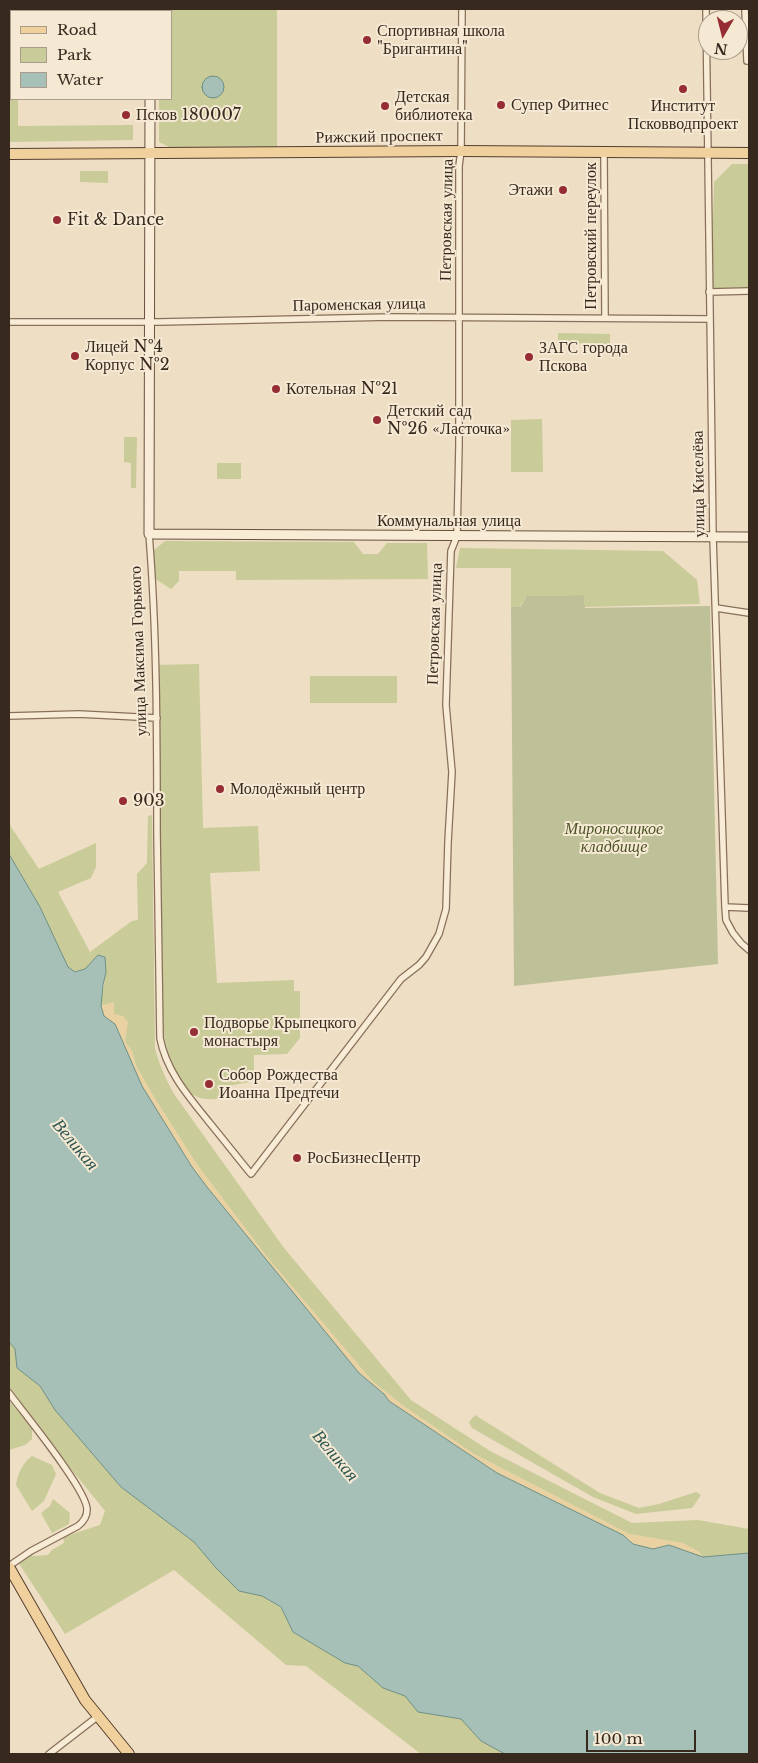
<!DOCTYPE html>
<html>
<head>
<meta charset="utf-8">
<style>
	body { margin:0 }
	#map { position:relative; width:758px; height:1763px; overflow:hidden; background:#eddec4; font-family:"Libre Baskerville",serif }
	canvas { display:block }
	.frame { position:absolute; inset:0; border:10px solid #38291e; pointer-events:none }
	.legend { position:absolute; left:10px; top:10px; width:162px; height:90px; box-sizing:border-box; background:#f5e9d3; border:1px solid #a99c8b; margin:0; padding:6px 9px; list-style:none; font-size:15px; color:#38291e }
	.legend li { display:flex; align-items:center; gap:10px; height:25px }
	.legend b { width:25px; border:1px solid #a99c8b }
	.north { position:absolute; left:698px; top:10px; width:50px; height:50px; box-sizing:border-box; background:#f5e9d3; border:1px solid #a99c8b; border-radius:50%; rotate:188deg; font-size:14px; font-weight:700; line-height:20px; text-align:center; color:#38291e }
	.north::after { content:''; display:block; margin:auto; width:18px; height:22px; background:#962c34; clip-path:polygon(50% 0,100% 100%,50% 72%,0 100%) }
	.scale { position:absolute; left:586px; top:1730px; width:110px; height:22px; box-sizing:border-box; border:2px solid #38291e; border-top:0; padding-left:6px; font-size:15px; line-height:18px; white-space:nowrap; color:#38291e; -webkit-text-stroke:4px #f5e9d3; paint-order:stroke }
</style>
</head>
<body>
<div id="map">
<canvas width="758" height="1763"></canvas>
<div class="frame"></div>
<ul class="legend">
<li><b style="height:6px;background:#f0d09c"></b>Road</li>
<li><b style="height:14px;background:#c9cb98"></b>Park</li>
<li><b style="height:14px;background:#a6c0b7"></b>Water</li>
</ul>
<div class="north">N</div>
<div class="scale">100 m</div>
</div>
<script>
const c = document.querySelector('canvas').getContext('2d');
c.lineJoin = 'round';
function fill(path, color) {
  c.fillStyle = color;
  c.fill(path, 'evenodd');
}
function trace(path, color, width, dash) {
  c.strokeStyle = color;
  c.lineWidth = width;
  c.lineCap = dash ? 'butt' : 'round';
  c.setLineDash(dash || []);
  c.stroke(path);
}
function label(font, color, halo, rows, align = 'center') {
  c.font = font + ' "Libre Baskerville",serif';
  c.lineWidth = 4;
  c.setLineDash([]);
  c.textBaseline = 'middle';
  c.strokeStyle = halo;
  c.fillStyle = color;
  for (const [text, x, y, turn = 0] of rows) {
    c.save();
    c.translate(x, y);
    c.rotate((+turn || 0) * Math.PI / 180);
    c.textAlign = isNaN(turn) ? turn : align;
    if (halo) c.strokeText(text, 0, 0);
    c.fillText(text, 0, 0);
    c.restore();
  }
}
const green = new Path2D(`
	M160,9H277V148H171L159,142V99H171V11H160Z
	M11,74V99H18V126L133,125V140L9,142V79Z
	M732,164H749V290H711L714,182Z
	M80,171H108V183L80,182Z
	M558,333L610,334V344L558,343Z
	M542,419L543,472H511V420Z
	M124,437H137L136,488H131V463L124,462Z
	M217,463H241V479H217Z
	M165,541L354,542L363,554H378L387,543H427L428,579L236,580V571H179V581L171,589L154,578V550Z
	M460,548L663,551L697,580L700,604L585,607L584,595L527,596L519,607H511V568H456Z
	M199,664L203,828L258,826L260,871L210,873L217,983L294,980V991H300V1038L287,1054L254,1055V1081L228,1086L229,1095C166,1120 162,1025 159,986L155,665Z
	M310,676H397V703H310Z
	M152,815L155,1048C159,1065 166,1079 174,1094L284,1248L411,1400L490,1451L632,1523L698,1520L749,1529V1553L703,1557L699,1552L682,1543L629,1534L474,1454L405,1407L373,1382L267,1257L198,1166L157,1102L136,1066L132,1051L125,1042L126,1028L114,1014V1002L101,1006C102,990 108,973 105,957L98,955L85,969L74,972L68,967L40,907L9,854V821L11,827L39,869L96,843V867L91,878L58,892L90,952L132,921L138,920L137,874L147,863L148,816Z
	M9,1342L15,1349L17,1368L40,1386L55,1410L121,1487L194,1542L216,1568L239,1591L262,1596L281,1608L293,1632L345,1663L358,1666L383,1688L405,1696L418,1712L461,1719L481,1741L505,1754H421L306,1666L286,1665L174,1570L65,1634L18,1562L28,1555L35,1556L48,1555L52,1550L64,1543L63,1537L100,1525L105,1511L9,1392Z
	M9,1400L32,1428V1439L25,1445L9,1450Z
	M475,1415L600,1493L639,1508L659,1504L696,1492L701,1495L692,1508L636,1514L593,1497L472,1428L469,1422Z
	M32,1456L52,1465L56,1474L44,1501L32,1511L16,1485C18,1473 22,1464 32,1456Z
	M53,1499L70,1513L69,1524L52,1533L41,1513L50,1506Z`);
const sand = new Path2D(`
	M114,1002V1014L123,1016L128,1022L125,1042L132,1051L136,1066L157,1102L198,1166L267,1257L373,1382L405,1407L474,1454L629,1534L683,1543L699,1552L703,1557L669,1545L653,1549L633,1544L623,1535L497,1473L389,1401L384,1394L359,1373L207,1187L192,1167L142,1086L115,1024L104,1016L101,1006Z`);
const cemetery = new Path2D(`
	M584,595L585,608L710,606L718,964L514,986L511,607H520L527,596Z`);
const water = new Path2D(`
	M202 87a11 11 0 1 1 22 0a11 11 0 1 1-22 0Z
	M9,854L40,907L68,967L75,972L85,969L98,955L105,957L106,972L103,985L101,1006L104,1016L115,1024L142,1086L192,1167L207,1187L359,1373L384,1394L389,1401L497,1473L623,1535L633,1544L653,1549L669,1545L703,1557L749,1553V1754H505L481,1741L461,1719L418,1712L405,1696L383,1688L358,1666L345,1663L293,1632L281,1607L262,1596L239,1591L216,1568L194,1542L121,1487L55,1410L40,1386L17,1368L15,1349L9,1342Z`);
const minor = new Path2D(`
	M706,9L713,537L725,907L726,920L733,933L741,943L749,950
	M745,9L747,61L749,60
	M604,153L605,318
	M709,292L749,291
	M9,322H159L391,317L709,319
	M149,534C157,633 157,733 157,833C158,902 159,970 160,1038C166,1071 189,1097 209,1122C223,1139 237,1157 251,1174L401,979L419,965L426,957L439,934L446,909L448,842L452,772L446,705L451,551L457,536L459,445V166L461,151L462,9
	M716,608L749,613
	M9,716L79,714L157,718
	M725,907L749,908
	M9,1393C23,1412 88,1491 87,1510C87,1517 83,1522 78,1526L31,1551L9,1566
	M49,1754L97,1717`);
const secondary = new Path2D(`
	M150,11V9
	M150,99L149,534L749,537`);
const primary = new Path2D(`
	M9,154L461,151L749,153
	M9,1567L85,1700L129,1754`);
const markers = [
	[367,40,5,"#962c34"],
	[683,89,5,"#962c34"],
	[501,105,5,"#962c34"],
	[385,106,5,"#962c34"],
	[126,115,5,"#962c34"],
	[563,190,5,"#962c34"],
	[57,220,5,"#962c34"],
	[75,356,5,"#962c34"],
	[529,357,5,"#962c34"],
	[276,389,5,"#962c34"],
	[377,420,5,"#962c34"],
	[220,789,5,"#962c34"],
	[123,801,5,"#962c34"],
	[194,1032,5,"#962c34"],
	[209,1084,5,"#962c34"],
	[297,1158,5,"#962c34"]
];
const poiNames = [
	["Спортивная школа",377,31],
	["\"Бригантина\"",377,49],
	["Детская",395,97],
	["библиотека",395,115],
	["Супер Фитнес",511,105],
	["Институт",683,106,"center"],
	["Псковводпроект",683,124,"center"],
	["Псков 180007",136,115],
	["Этажи",553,190,"right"],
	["Fit & Dance",67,220],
	["Лицей №4",85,347],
	["Корпус №2",85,365],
	["ЗАГС города",539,348],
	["Пскова",539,366],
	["Котельная №21",286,389],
	["Детский сад",387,411],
	["№26 «Ласточка»",387,429],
	["Молодёжный центр",230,789],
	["903",133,801],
	["Подворье Крыпецкого",204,1023],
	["монастыря",204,1041],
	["Собор Рождества",219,1075],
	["Иоанна Предтечи",219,1093],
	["РосБизнесЦентр",307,1158]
];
const streetNames = [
	["Рижский проспект",379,137,-1],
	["Петровская улица",447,220,-89],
	["Петровский переулок",591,236,-90],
	["Пароменская улица",359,305,-1],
	["улица Киселёва",699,484,-91],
	["Коммунальная улица",449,521],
	["Петровская улица",435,624,-88],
	["улица Максима Горького",139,651,-92]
];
const parkNames = [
	["Мироносицкое",614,829],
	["кладбище",614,847]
];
const waterNames = [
	["Великая",75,1145,50],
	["Великая",335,1456,50]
];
fill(green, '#c9cb98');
fill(sand, '#e9d1a1');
fill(cemetery, '#bec097');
fill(water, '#a6c0b7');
trace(water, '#6d8f84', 1);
trace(minor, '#886f5b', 8);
trace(secondary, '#69513e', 11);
trace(primary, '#553e2f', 12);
trace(minor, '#f8ecd7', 5.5);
trace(secondary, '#f8ecd7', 9);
trace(primary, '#f0d09c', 10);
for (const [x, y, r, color] of markers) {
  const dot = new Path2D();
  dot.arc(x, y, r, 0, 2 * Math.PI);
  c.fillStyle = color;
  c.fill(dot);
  trace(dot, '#f5e9d3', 2);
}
label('16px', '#38291e', '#f5e9d3', poiNames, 'left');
label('16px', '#38291e', '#f5e9d3', streetNames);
label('italic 16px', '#4b5425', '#f5e9d3', parkNames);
label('italic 18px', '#2e5752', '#f5e9d3', waterNames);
</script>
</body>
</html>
